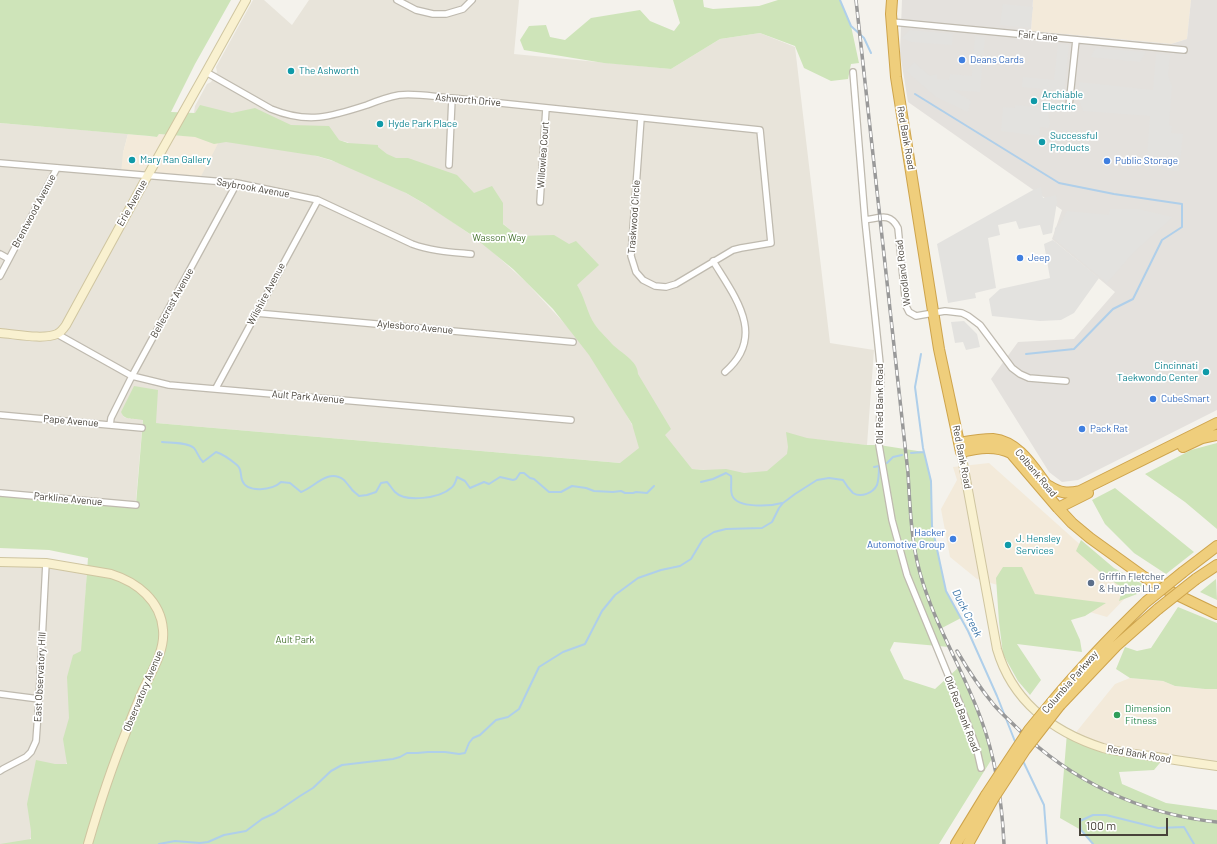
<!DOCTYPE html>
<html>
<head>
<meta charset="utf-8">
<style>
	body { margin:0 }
	#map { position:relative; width:1217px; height:844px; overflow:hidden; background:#f4f2ec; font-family:Barlow,sans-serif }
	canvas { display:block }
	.scale { position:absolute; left:1079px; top:818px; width:89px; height:18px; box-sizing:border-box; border:2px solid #48433a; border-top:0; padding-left:5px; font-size:12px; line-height:14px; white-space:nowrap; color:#48433a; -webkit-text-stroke:3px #fff; paint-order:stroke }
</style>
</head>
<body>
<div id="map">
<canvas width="1217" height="844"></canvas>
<div class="scale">100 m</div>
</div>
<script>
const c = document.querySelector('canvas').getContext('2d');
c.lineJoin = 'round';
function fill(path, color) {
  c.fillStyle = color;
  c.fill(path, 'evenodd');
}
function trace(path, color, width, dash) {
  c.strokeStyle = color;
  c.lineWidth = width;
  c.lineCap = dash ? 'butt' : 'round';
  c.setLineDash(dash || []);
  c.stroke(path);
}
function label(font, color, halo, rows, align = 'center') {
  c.font = font + ' Barlow,sans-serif';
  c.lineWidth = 3.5;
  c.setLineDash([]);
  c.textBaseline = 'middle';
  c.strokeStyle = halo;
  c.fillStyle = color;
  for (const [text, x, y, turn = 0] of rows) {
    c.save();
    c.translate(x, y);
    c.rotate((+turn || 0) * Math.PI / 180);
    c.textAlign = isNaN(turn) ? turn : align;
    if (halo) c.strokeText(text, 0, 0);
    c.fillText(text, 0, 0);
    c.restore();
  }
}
const residential = new Path2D(`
	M253,0H264L292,25L309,0H519L514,54L671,69L720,39L760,33L795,47L830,343L874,350L867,445L792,437L789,477L680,468L600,331L528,245L500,221L347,142L231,116L194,113L195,106L207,84L211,82L217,72L216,67Z
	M0,123L128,134L123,153L221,138L313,155L346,165L394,186L440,213L485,245L526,282L565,324L587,344L655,466L156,423V420L121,412L124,417L126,418L143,419L135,511L0,500Z
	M0,562L87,570L82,650L70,757L62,771L40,822L27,844H0Z`);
const commercial = new Path2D(`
	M1033,0H1191L1187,39L1171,44L1031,31Z
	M128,134L157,137L159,134L221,138L199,180L121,173L123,153Z
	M989,463L1132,591L1107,617L977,579L950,557L941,509L957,480L953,467Z
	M1130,678L1163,681L1175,686L1205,689H1217V766L1119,752L1073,736L1115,684Z`);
const industrial = new Path2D(`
	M902,0H1033L1031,31L1171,44L1187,39L1191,0H1217V410L1078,480L1062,482L1049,472L991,379L1018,342L1074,339L1115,292L1052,239L1062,210L908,102L900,53Z`);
const green = new Path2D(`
	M0,0H231L195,64L171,112L195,113L200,105L232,113L255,108L291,125L329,126L339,140L348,143L378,145V147L387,154L396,158H408L457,175L474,193L492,186L503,203V224L518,236L554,235L569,244L576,241L599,265L577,285C584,296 586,308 592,320C597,329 606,337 612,344C621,353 638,361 638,374L671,429L665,435L692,469L704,470L726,469L744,473L767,471L787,454L788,447L786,432L807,438L867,445H879L924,452L931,481L932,526L946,591L961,618L940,629L949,647L894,642L890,650L904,679L935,689L959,667L981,718L993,757L939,844H0L31,839V831L27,804L36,760L55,764H67L63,739L69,718L67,677L73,655L81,651L88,558L49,550L0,548V493L136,504L143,420C134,418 124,421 121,412L134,386L158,390L156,423L620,463L639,448L632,424L589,355L553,309L513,269L470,234L425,204L406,193L331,160L317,156L226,142L214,144L195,137L159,134L157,137L149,136L0,123Z
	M673,0H703L704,7L713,9L759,6L778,0H840L851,26L859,63L851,64L848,79L831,81L804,68L795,46L760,33L720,39L671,69L604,63L524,50L520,40L529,26L546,25L550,37L565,40L591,18L640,10L650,21L674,31L680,23Z
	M1217,443V529L1185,502L1145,474L1191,450Z
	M1115,488L1194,552L1166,574L1134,553L1105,524L1092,500Z
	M1081,540L1114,568L1146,586L1137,594L1119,601L1123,588L1106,577L1076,551Z
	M1003,567H1022L1035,594L1106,603L1085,616L1071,620L1080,640L1082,652L1017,644L1041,680L1030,695L1018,681L1003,654L999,622L996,578Z
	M1216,579L1217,600L1200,592Z
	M1178,607L1217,623V689H1205L1175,686L1163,681L1130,678L1116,669L1125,647L1137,651L1151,648Z
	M1067,733L1088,742L1164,758L1154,770L1119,772L1122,784L1166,803L1217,810V844H1093L1081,830L1060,818Z`);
const parking = new Path2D(`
	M1003,4L1033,7L1030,28L1000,25Z
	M910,30L953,34L952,45L911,42L901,38Z
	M975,36L985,37L980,92L953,90L971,101L968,112L936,97L906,71L914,62L930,76L937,74V79L949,80L950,74L972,76Z
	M1058,44L1069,45L1064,91L1022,87L1023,77L1054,80Z
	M1095,48L1146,52L1140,62L1091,57Z
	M1156,54L1170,55L1168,75L1172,86L1169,125L1172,126L1171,133L1183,134L1179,171L1146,169L1150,116L1083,111L1079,101V82L1153,90Z
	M1015,105L1047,108L1050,122L1049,128L1040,127L1039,136L1001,131L1003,107L1015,108Z
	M1041,187L1043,198L1056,195L1057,202L1052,233L1043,235L1040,225L1019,229L1016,221L998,225L1000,235L988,238L996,288L975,293L976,298L948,303L937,244L1033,190Z
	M1110,209H1138L1173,217L1133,253L1107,283L1054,239L1055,228L1060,224L1067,211L1109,215Z
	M1053,240L1099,278L1074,313L1061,320L1040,321L992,316L989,299L1000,289L1050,278L1044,244Z
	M964,321L977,334L980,347L966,350L963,342L955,343L951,322Z`);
const stream = new Path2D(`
	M840,0L851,26L864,38L871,53
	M915,94L1059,183L1114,194L1182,204V227L1162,240L1133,299L1113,309L1074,349L1026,354
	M921,354L915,387L923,448L931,481L932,526L946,591L968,631L997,696L1016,744
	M162,442C171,443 187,442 194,448C198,453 198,457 203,462L216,452C223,454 231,460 237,465C242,469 240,474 242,480C247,494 273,490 281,482L290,483L301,492C315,487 328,468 344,480C346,482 348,485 350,487C352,491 356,493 359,496L367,495L376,492L381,483L387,482C390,485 392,489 395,492C406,503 440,498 451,488C454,486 456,481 457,477L465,481L470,488L484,482L489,484L500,477L513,480L516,479L520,473H524L530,478L534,479L549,492H561L572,486L586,488L594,491L613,492L621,491L625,493H633L636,492L647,493L654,486
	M911,453L924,452
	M887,463L893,457L902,455
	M701,482L713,479L726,473L731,476C732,482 730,490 732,495C737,509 771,506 782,503
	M1023,761L1044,805L1047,844
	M159,844L175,841L200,843L208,842L224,835L246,831L262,819L275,813L300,796L313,788L331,771L342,765L393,759L400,757L407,753H417L428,752H445L459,754L465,753L469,743L473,738L480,735L496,720L508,717L519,709L539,667L563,652L585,644L602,611L615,595L638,578L661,570L680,566L691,559L703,539L714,532L726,529L762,528L772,522L779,508L783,503L795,494L817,480L829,478L843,480C846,485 849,489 853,493C861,498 873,493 877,485C879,479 879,472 879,466L874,467
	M1093,844L1081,830L1080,821L1093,815H1106L1158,828L1184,827L1194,844`);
const street = new Path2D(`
	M397,0L416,10L433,14H446L463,9L472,0
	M892,22L1184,50
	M206,72L271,109C308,124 330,117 367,105C377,101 388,97 399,95C416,93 435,97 452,98L760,130L771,243L741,248L733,250L676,284L666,287L655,286L643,280L636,272L631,256L641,118
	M853,72L865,220L881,373L879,445L892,520L907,575L960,704L976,746L981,768
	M1069,106L1076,40
	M0,163L237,183L318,200L412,244C431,251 450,252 471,254
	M449,165L452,98
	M540,202L546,108
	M865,220C880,218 890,212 898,228L906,306L909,312L916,316L945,311L962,313L968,316L980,325L1012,368L1020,374L1029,378L1066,381
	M0,254L9,259
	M713,261C735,297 767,336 725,372
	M0,276L57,168
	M256,313L573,342
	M57,334L132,376L169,385L571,420
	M216,388L318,200
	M0,415L142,428
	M110,425L111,418L132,376L237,183
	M0,493L136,505
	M0,694L39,699
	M0,771L3,769L26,757L31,752L36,741L39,699L46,563`);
const secondary = new Path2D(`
	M0,333C15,334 43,340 57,334C61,332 64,328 66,325L148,175L206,72L246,0
	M961,452L997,649C1012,701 1053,732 1103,748C1119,752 1135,754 1151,756C1173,760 1195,763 1217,766
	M0,562L46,563L111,574C137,582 161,601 163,630C165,651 152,671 143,690C137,704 131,718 126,732C111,769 99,806 88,844`);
const highway = new Path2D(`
	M892,0L891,14L896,77L939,349L961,452C979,448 994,445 1011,453L1058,508L1072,523L1090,538L1144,577L1169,591L1217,614
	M959,443C970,441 982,439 993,439C1022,442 1036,473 1053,493
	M1183,447L1202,438L1217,435
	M1049,486C1060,493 1067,494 1080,491L1217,423
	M1058,508L1088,493
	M1183,572L1217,546
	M1196,579L1217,565
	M1052,702C1081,667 1113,634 1146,602
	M1060,705L1116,646L1158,609
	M956,844L986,795
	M968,844L993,799`);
const rail = new Path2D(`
	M856,0L908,473C910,506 911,541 920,573C934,624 963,669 981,719C996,759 1002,802 1004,844
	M957,651C968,670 980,688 994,705C1001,713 1009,720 1016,727C1071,781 1140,814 1217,822`);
const highwayBridge = new Path2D(`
	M1146,602L1183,572
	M1158,609L1196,579
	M986,795L1029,730L1052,702
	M993,799L1025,750L1060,705`);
const markers = [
	[962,60,4,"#3f7fe0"],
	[291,71,4,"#0f9aa8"],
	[1034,101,4,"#0f9aa8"],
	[380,124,4,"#0f9aa8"],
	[1042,142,4,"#0f9aa8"],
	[132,160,4,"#0f9aa8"],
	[1107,161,4,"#3f7fe0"],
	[1020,258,4,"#3f7fe0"],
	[1206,372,4,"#0f9aa8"],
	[1153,399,4,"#3f7fe0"],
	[1082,429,4,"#3f7fe0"],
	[953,539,4,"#3f7fe0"],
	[1008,545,4,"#0f9aa8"],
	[1091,583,4,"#5c6f8a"],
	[1117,715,4,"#2e9e5b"]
];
const streetNames = [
	["Fair Lane",1038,36,6],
	["Ashworth Drive",468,100,5],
	["Red Bank Road",906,138,80],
	["Willowlea Court",543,155,-86],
	["Saybrook Avenue",253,188,10],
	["Erie Avenue",132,203,-61],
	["Brentwood Avenue",34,211,-62],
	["Traskwood Circle",634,217,-86],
	["Woodland Road",903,273,-97],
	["Wilshire Avenue",266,294,-62],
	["Bellecrest Avenue",172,303,-61],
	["Aylesboro Avenue",415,327,5],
	["Ault Park Avenue",308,397,5],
	["Old Red Bank Road",880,404,-90],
	["Pape Avenue",71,421,5],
	["Red Bank Road",962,457,79],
	["Colbank Road",1036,473,50],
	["Parkline Avenue",68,499,5],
	["East Observatory Hill",40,677,-87],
	["Columbia Parkway",1070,682,-49],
	["Observatory Avenue",143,691,-67],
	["Old Red Bank Road",962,714,69],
	["Red Bank Road",1139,754,10]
];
const shopNames = [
	["Deans Cards",970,60],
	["Public Storage",1115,161],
	["Jeep",1028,258],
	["CubeSmart",1161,399],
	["Pack Rat",1090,429],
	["Hacker",945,533,"right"],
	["Automotive Group",945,545,"right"]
];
const cultureNames = [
	["The Ashworth",299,71],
	["Archiable",1042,95],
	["Electric",1042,107],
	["Hyde Park Place",388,124],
	["Successful",1050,136],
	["Products",1050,148],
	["Mary Ran Gallery",140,160],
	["Cincinnati",1198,366,"right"],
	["Taekwondo Center",1198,378,"right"],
	["J. Hensley",1016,539],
	["Services",1016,551]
];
const parkNames = [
	["Wasson Way",499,238],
	["Ault Park",295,640]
];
const serviceNames = [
	["Griffin Fletcher",1099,577],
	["& Hughes LLP",1099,589]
];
const leisureNames = [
	["Dimension",1125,709],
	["Fitness",1125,721]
];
const waterNames = [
	["Duck Creek",967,613,63]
];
fill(residential, '#e8e4da');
fill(commercial, '#f3eada');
fill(industrial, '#e4e1dd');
fill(green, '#cee4b9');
fill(parking, '#e3e2df');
trace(stream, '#afcfea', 2);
trace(street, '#bfbaaf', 8);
trace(secondary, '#cfc5a0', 10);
trace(highway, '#cea44c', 12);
trace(street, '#fff', 5.5);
trace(secondary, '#f9f1d0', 8);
trace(highway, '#efce7c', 10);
trace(rail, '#999', 3.5);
trace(rail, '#fff', 2, [6]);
trace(highwayBridge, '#cea44c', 12, []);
trace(highwayBridge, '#efce7c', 10);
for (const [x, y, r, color] of markers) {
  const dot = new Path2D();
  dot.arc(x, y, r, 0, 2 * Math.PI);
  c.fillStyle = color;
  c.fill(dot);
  trace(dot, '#fff', 1.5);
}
label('10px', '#48433a', '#fff', streetNames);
label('10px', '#366cbe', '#fff', shopNames, 'left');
label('10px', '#0d838f', '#fff', cultureNames, 'left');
label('10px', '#487432', '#fff', parkNames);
label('10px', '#4e5e75', '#fff', serviceNames, 'left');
label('10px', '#27864d', '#fff', leisureNames, 'left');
label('italic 11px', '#3d77aa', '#fff', waterNames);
</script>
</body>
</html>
